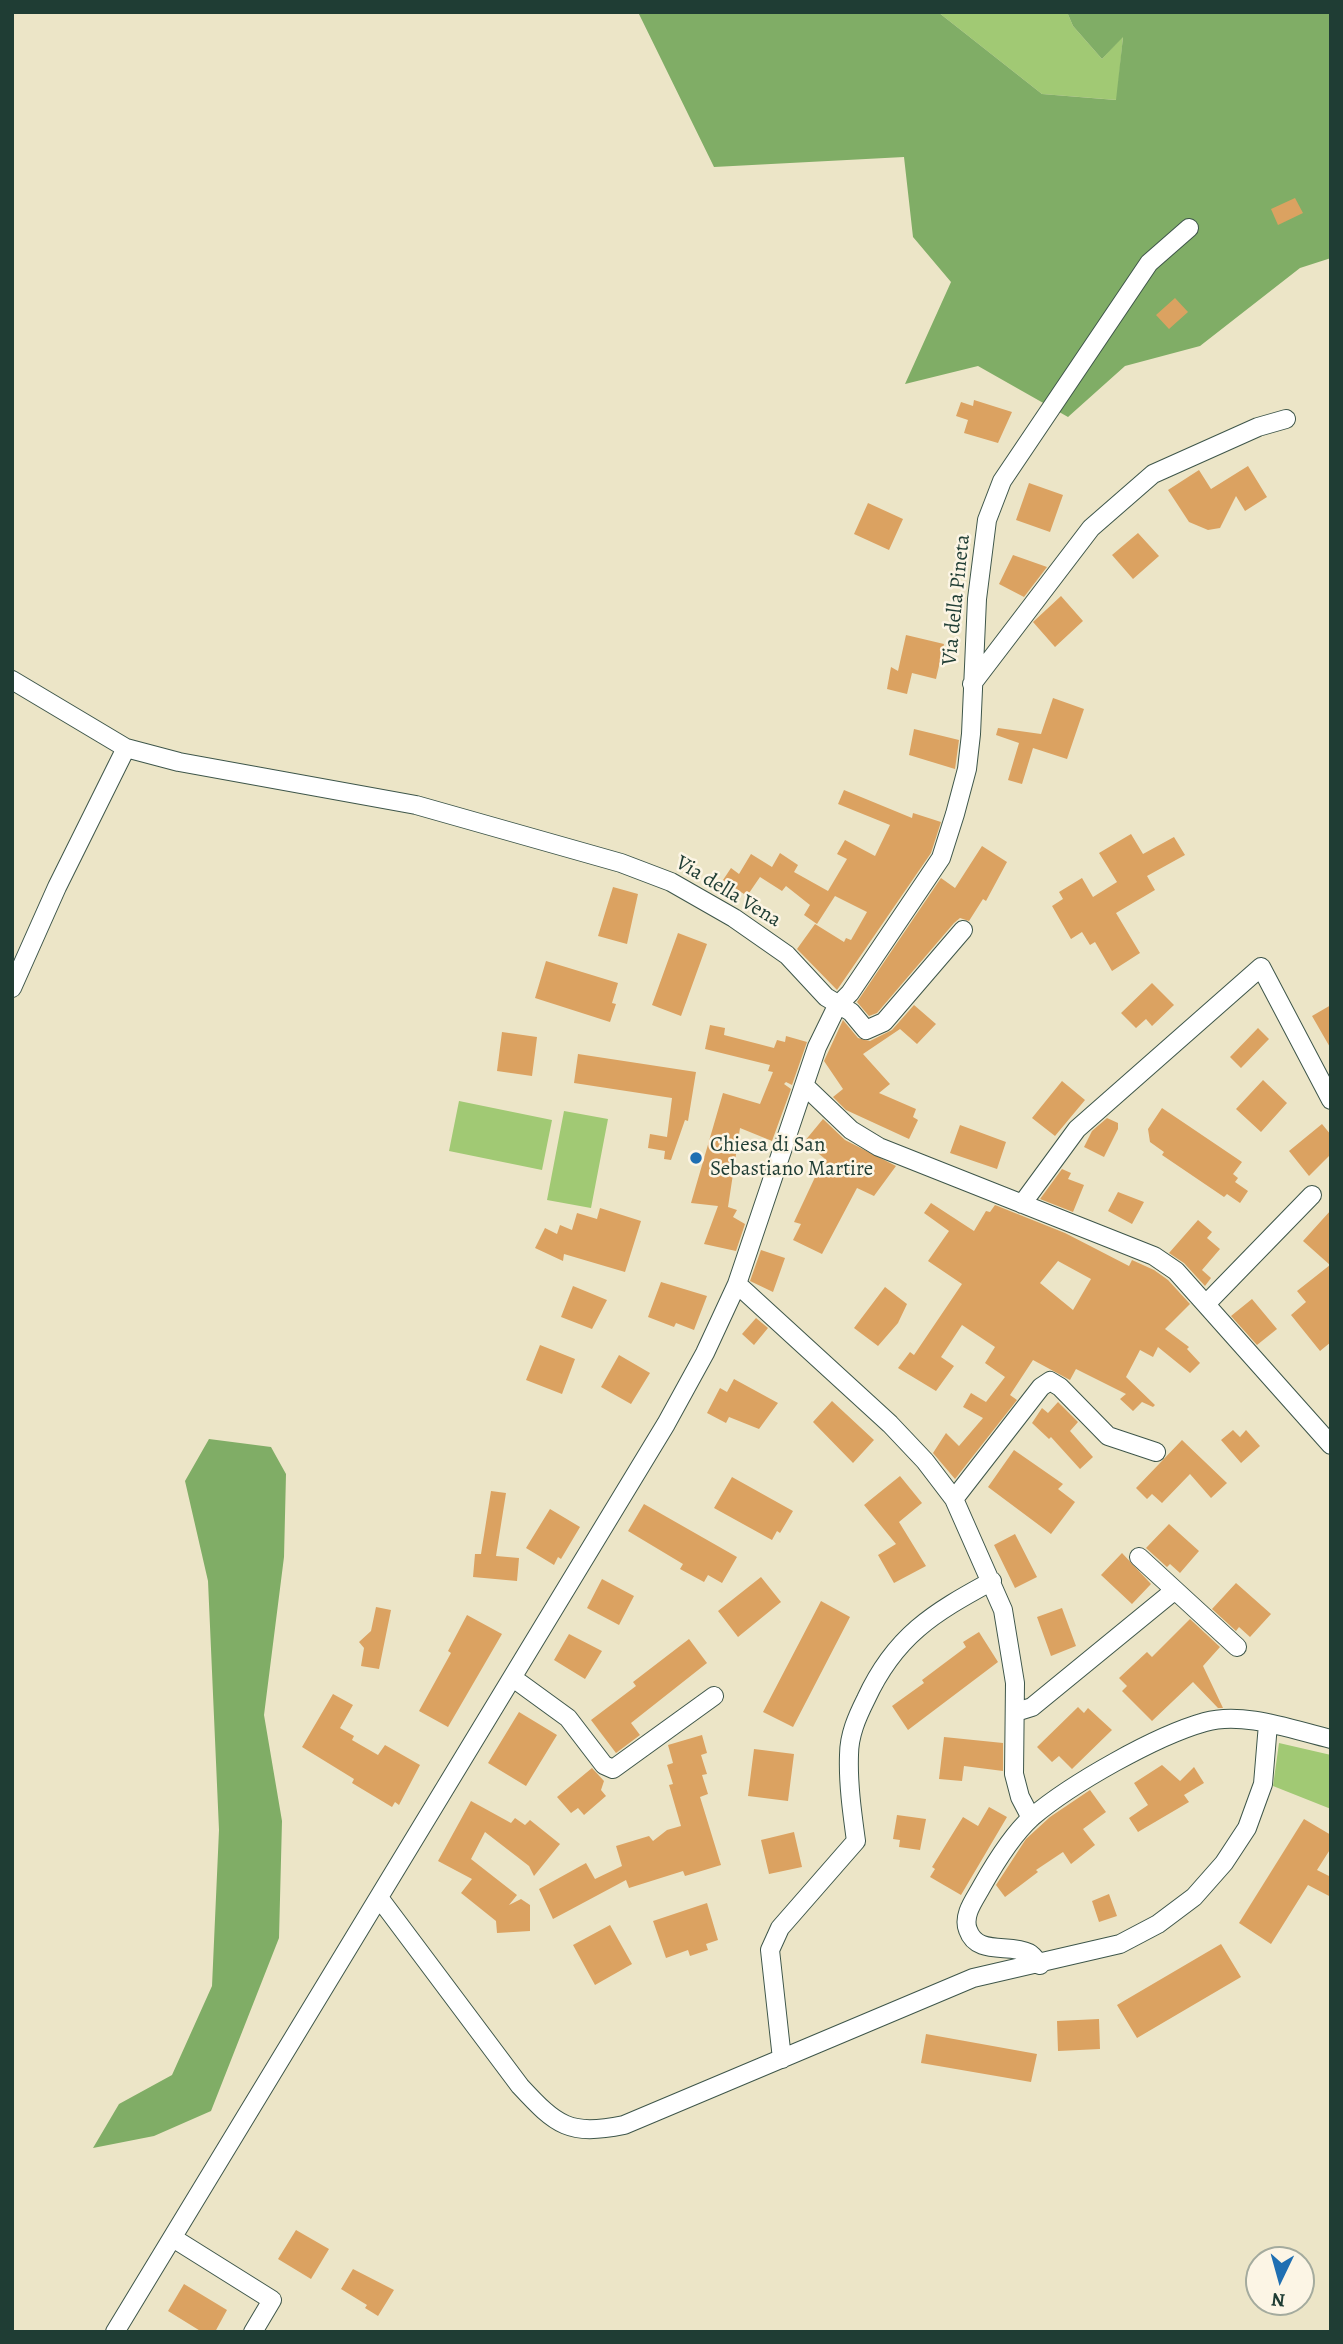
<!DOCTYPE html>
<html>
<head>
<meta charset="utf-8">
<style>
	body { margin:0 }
	#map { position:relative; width:1343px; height:2344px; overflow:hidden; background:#ece5c7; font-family:Alegreya,serif }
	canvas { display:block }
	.frame { position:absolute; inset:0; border:14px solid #1f3d34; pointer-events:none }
	.north { position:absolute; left:1245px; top:2246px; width:70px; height:70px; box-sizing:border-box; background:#fcf5e5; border:2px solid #a4ab9e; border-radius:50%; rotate:185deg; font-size:19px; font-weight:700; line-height:28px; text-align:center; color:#1f3d34 }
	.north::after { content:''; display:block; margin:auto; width:24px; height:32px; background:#1f6fb2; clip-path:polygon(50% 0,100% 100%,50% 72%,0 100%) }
</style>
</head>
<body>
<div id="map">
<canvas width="1343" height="2344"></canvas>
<div class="frame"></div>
<div class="north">N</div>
</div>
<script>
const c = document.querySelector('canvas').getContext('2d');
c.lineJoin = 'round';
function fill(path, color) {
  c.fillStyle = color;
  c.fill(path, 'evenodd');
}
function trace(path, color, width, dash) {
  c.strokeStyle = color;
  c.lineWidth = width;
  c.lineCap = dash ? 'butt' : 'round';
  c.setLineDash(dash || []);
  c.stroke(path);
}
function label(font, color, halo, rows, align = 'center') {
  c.font = font + ' Alegreya,serif';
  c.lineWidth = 5;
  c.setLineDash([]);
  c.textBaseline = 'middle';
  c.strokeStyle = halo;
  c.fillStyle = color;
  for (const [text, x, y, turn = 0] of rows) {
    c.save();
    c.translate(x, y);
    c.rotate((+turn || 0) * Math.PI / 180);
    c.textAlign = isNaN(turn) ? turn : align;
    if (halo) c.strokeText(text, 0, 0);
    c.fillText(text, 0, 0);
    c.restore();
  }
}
const green = new Path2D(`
	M938,12H1067L1073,26L1102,59L1123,36L1117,100L1042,94Z
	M459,1101L552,1120L542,1170L449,1151Z
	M564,1111L608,1119L591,1208L547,1200Z
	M1279,1743L1331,1755V1809L1273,1786Z`);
const forest = new Path2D(`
	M638,12H938L1042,94L1116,100L1123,37L1102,59L1073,26L1067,12H1331V258L1300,268L1200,346L1125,366L1068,417L978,366L905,384L951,282L913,237L904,157L714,167Z
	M209,1439L271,1447L286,1474L284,1557L264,1715L282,1821L279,1938L211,2111L154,2136L93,2148L119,2104L172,2075L212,1986L219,1830L208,1581L185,1481Z`);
const building = new Path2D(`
	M1295,198L1303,213L1278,225L1271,209Z
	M1175,298L1188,312L1169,329L1156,315Z
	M974,400L1012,412L998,443L964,433L968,420L956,416L961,402L973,406Z
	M1248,466L1267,497L1245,511L1236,496L1220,528L1208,530L1189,522L1168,490L1199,470L1211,489Z
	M1029,483L1063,495L1050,532L1016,520Z
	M868,503L903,519L889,550L854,534Z
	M1138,533L1159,556L1133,579L1112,555Z
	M1013,555L1047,567L1024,597L999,584Z
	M1061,596L1083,621L1055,647L1033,622Z
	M906,635L944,644L936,679L912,673L907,694L887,689L891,667L898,671Z
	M1053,698L1084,709L1067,759L1033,748L1022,784L1008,780L1019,743L996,735L998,728L1041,734Z
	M914,729L959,740L955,769L909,755Z
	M844,790L912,818L913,813L941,822L931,853L837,990L797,949L815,924L844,942L846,938L851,940L867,912L835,896L817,924L804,915L810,905L786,886L782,891L760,877L747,896L723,880L731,868L739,874L751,854L772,867L780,853L798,865L794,872L828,891L847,859L837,854L845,840L875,856L890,825L838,804Z
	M1131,834L1143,854L1174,837L1185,855L1147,876L1155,890L1116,913L1140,953L1112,971L1095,942L1090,945L1082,932L1071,939L1052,906L1063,899L1059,892L1082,878L1093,897L1117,882L1099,853Z
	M982,846L1007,862L986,901L983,899L969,921L960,918L954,923L877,1013L869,1016L857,1002L941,878L955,888Z
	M613,887L638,894L627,944L598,936Z
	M678,933L707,944L681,1016L652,1005Z
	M546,961L618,983L612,1003L616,1004L610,1022L535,998Z
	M1152,983L1174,1005L1152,1026L1146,1019L1136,1028L1121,1013Z
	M914,1005L936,1024L917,1044L900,1029L863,1054L890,1084L879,1093L916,1109L913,1117L918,1120L909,1139L846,1110L833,1097L843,1089L824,1061L843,1020L858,1038L870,1041L892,1030Z
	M1331,1005V1049L1312,1016Z
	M710,1025L725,1028L724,1035L774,1048L777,1040L785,1042L786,1036L807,1042L792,1085L786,1082L784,1084L791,1089L772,1141L740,1128L728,1207L737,1210L733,1217L745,1224L736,1251L704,1244L718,1206L691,1203L723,1093L760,1104L773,1072L768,1071L770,1065L705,1049Z
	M1258,1028L1269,1039L1241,1068L1230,1057Z
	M502,1032L537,1037L532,1076L497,1071Z
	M578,1054L696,1072L688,1121L685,1120L671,1160L664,1159L665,1151L648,1148L650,1134L667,1137L672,1098L574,1083Z
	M1263,1080L1287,1103L1261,1132L1236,1109Z
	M1062,1081L1085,1100L1055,1136L1032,1118Z
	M1162,1108L1242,1162L1233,1174L1238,1178L1235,1182L1248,1191L1240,1203L1227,1194L1224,1197L1162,1155L1164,1152L1150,1142L1148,1129Z
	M1107,1118L1118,1123V1129L1104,1157L1084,1147L1092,1131Z
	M823,1119L845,1140L896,1166L874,1196L857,1188L822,1254L793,1240L801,1224L794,1222L824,1158L804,1142Z
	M1322,1124L1331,1135V1154L1309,1176L1289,1151Z
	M960,1125L1006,1142L997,1169L950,1153Z
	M1062,1169L1071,1173L1068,1179L1084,1185L1073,1212L1040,1199Z
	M1118,1192L1144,1202L1132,1224L1108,1211Z
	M931,1203L974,1231L986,1211L990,1212L995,1205L1065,1233L1129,1266L1132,1260L1154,1270L1168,1280L1190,1304L1165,1329L1189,1347L1187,1349L1200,1363L1190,1373L1158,1347L1153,1357L1140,1350L1126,1377L1155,1405L1153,1407L1142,1402L1133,1411L1120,1399L1126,1394L1076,1369L1070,1380L1033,1360L1010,1395L1017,1400L955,1479L933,1453L946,1433L959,1446L983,1418L963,1407L971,1393L986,1402L1005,1377L985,1363L995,1347L962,1325L941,1357L954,1366L936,1391L898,1368L910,1352L914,1355L962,1284L928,1261L949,1231L924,1213ZM1058,1261L1091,1279L1073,1310L1040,1283Z
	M600,1208L641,1221L625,1272L564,1254L563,1261L535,1248L545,1228L557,1234L560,1225L572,1230L577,1213L597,1219Z
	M1331,1210V1342L1320,1351L1291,1315L1306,1302L1297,1291L1330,1265L1303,1241Z
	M1198,1220L1212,1232L1207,1238L1220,1249L1202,1270L1211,1278L1205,1286L1184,1263L1169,1253Z
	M761,1250L785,1258L773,1292L750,1281Z
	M661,1282L707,1296L694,1330L676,1323L674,1327L648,1317Z
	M573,1286L607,1300L592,1329L561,1317Z
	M885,1287L907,1304L898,1323L878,1346L854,1328Z
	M1252,1299L1277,1329L1257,1345L1231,1316Z
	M756,1318L768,1328L754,1345L742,1334Z
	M540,1345L575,1359L562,1394L526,1380Z
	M619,1355L650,1373L631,1404L601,1387Z
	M734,1379L778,1403L759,1429L729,1417L726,1423L707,1413L720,1388L727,1392Z
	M832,1401L874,1440L853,1463L813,1422Z
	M1058,1402L1078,1422L1070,1431L1093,1457L1080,1469L1051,1437L1049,1439L1032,1423L1042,1408L1048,1413Z
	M1233,1430L1240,1437L1246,1430L1260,1446L1241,1463L1221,1440Z
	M1182,1440L1227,1483L1211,1498L1190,1474L1162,1503L1152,1494L1147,1499L1136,1488Z
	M1014,1450L1063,1484L1058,1489L1075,1502L1051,1534L988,1487Z
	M900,1476L922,1503L899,1522L926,1566L894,1583L878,1555L896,1544L864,1505Z
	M732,1477L793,1511L780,1533L777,1531L772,1540L714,1508Z
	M491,1491L506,1493L496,1556L519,1558L517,1581L473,1577L475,1554H481Z
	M644,1504L737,1557L722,1583L708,1575L704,1582L680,1569L683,1564L628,1531Z
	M550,1509L580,1527L561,1559L558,1557L554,1565L526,1548Z
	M1169,1524L1199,1551L1180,1573L1170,1564L1167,1567L1146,1548Z
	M1015,1534L1037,1577L1015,1588L994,1545Z
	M1122,1553L1151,1584L1132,1604L1101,1575Z
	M761,1577L781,1602L738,1637L718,1611Z
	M602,1579L634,1596L619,1625L587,1608Z
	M1236,1583L1271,1614L1250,1637L1239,1627L1236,1631L1212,1609Z
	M821,1601L850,1617L793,1727L763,1712Z
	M376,1607L391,1610L379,1669L361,1666L364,1648L359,1642L371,1631Z
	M1062,1608L1076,1646L1051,1656L1037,1617Z
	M467,1615L502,1634L448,1727L419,1711L451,1653L448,1651Z
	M1190,1619L1220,1647L1203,1666L1223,1708H1218L1193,1682L1152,1721L1122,1691L1127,1686L1119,1678L1147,1652L1152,1657Z
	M979,1632L998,1662L908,1730L892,1706L924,1683L922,1680L966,1647L963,1642Z
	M569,1634L602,1651L585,1679L554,1660Z
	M689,1639L707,1663L631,1723L640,1735L616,1753L591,1720L636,1686L633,1682Z
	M333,1694L353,1705L340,1728L354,1736L352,1740L378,1755L385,1745L420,1765L399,1805L395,1802L392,1807L352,1783L354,1779L302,1747Z
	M1078,1707L1084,1713L1088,1708L1112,1730L1072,1769L1059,1756L1052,1762L1037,1747Z
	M519,1712L557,1735L526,1786L488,1763Z
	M702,1735L707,1753L701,1755L707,1774L702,1775L708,1794L700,1797L721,1865L685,1876L683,1871L629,1888L626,1880L553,1919L539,1889L586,1863L595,1879L622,1866L616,1846L649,1836L653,1841L667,1830L681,1826L669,1785L673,1784L667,1765L673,1763L668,1745Z
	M944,1737L1003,1743V1771L964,1766L962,1781L939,1779Z
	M754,1749L794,1754L788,1801L748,1796Z
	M1162,1765L1180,1781L1194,1767L1204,1783L1184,1795L1189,1802L1138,1832L1129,1818L1148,1805L1134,1783Z
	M592,1768L604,1781L601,1790L606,1796L584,1815L578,1808L571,1813L557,1797Z
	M1090,1790L1106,1812L1083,1829L1095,1845L1071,1864L1063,1852L1036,1870L1038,1872L1005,1897L996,1885L1026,1839L1050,1817Z
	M471,1801L511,1823L515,1818L525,1825L530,1820L560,1844L534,1876L529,1866L485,1832L471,1859L517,1895L509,1905L521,1899L530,1905V1931L497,1933L496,1921L461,1893L472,1879L438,1861Z
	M989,1807L1007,1817L961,1895L930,1877L935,1869L932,1867L963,1817L978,1826Z
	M897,1815L926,1819L920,1850L899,1847L900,1840L893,1839Z
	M1304,1819L1331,1835V1848L1317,1870L1331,1877V1897L1308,1885L1271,1944L1239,1923Z
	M794,1832L802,1867L769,1874L761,1840Z
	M1109,1894L1117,1916L1099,1922L1092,1901Z
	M707,1903L718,1940L706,1944L708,1950L690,1956L688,1950L666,1958L653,1921Z
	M610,1925L632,1964L595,1985L573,1945Z
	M1221,1944L1241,1977L1137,2038L1117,2005Z
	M1099,2019L1100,2049L1058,2051L1057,2021Z
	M926,2034L1037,2054L1031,2082L921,2063Z
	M296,2230L329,2249L311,2279L278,2259Z
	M353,2269L394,2290L378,2316L365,2308L367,2305L341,2289Z
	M184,2284L227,2310L215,2332H202L168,2311Z`);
const minor = new Path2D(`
	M12,680L126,748L179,762L416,805L621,863L671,882L734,918L787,955L826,997L851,1012L866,1030L884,1022L963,930
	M972,684L1091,528L1153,474L1258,427L1286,419
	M12,988L57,887L126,748
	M806,1087L851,1130L879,1147L1154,1256L1176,1271L1331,1445
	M1022,1204L1077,1129L1261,967L1331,1100
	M737,1284L890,1424L925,1461L954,1499L1003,1610L1015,1683L1014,1774L1020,1797L1031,1818
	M1206,1304L1312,1195
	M954,1499L1041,1387L1050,1381L1060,1387L1108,1436L1156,1452
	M1139,1557L1237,1647
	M513,1678L568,1718L604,1765L613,1769L714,1696
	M1016,1712L1032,1707L1175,1590
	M380,1899L520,2086C557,2126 569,2136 624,2125L973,1978L1120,1944L1158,1924L1194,1897L1224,1863L1247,1828L1263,1784L1268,1724
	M1040,1965C1037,1961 1033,1955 1029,1953C1009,1943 977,1956 968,1930C962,1915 975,1899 982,1886C995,1863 1012,1835 1032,1817C1071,1784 1155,1736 1205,1722C1243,1711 1293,1730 1331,1739
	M782,2059L770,1950L780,1928L856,1841C852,1812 848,1783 849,1755C849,1735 857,1717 866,1699C895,1636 933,1613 992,1581
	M173,2238L272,2300L253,2332
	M115,2332L666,1424L705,1353L737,1284L817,1047L837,1006L850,993L941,858L955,814L967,769L971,734L977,599L987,520L1002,481L1149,263L1189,228`);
const markers = [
	[696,1158,7,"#1f6fb2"]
];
const streetNames = [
	["Via della Pineta",957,600,-84],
	["Via della Vena",728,892,31]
];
const poiNames = [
	["Chiesa di San",710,1146],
	["Sebastiano Martire",710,1170]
];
fill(green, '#a1c974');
fill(forest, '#80ad66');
fill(building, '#dba261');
trace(minor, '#3e564a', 20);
trace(minor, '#fff', 18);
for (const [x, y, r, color] of markers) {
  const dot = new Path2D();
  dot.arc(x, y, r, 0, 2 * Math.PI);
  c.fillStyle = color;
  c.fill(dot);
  trace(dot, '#fcf5e5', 2.5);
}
label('21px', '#1f3d34', '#fcf5e5', streetNames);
label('21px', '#1f3d34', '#fcf5e5', poiNames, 'left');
</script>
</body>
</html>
